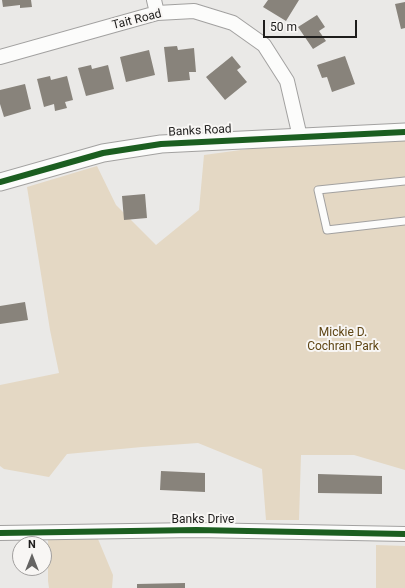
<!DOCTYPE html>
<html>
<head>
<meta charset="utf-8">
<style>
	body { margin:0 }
	#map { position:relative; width:405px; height:588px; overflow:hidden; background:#eae9e7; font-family:Roboto,sans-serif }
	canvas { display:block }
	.north { position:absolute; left:12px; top:536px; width:40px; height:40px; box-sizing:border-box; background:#f8f6f4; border:1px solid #a19f9e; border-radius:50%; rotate:0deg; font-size:11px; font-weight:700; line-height:16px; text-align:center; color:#1e1d1c }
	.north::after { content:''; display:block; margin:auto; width:14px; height:18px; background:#656463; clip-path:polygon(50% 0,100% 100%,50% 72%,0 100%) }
	.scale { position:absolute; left:263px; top:20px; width:94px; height:18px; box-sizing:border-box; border:2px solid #1e1d1c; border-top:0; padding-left:5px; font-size:12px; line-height:14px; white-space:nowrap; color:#1e1d1c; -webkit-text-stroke:3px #f8f6f4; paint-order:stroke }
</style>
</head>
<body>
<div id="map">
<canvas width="405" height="588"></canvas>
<div class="north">N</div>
<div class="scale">50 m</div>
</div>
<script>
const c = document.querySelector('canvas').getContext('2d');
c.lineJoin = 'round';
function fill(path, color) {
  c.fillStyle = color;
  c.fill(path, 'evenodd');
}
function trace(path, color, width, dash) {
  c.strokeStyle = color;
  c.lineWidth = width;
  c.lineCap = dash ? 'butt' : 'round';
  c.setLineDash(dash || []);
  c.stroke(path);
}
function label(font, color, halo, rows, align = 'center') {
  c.font = font + ' Roboto,sans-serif';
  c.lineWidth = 4;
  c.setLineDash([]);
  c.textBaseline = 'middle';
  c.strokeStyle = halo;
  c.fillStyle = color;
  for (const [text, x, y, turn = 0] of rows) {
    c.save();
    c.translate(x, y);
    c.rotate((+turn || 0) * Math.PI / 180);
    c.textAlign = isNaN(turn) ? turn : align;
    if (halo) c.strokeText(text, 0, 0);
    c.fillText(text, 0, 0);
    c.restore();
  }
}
const green = new Path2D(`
	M405,139V470L354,455H301L299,520H266L262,469L198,443L142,447L67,454L49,477L4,469L0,466V385L59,373L50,330L27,187L97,166L116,205L156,245L199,210L204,155L285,144Z
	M98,539L113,575L112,588H49L48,581V540Z
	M376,545L405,546V588H376Z`);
const building = new Path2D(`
	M2,0H31L32,7L20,8V5L3,7Z
	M268,0H299L286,21L263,7Z
	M405,2V28L401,29L395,4Z
	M317,15L325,27L319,31L326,41L313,49L298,27Z
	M177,46L178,50L194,48L196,72H189L190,80L168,82L164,47Z
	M149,50L155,75L126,82L120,57Z
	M232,56L241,67L237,70L247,82L225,100L206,77Z
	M345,56L355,84L332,92L327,77L322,78L317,65Z
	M91,65L92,69L108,65L114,89L86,96L78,68Z
	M50,76L51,80L67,76L73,100L65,102L67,108L55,111L54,104L44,107L37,79Z
	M25,84L31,109L4,117L0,104V90Z
	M145,194L147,218L124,220L122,196Z
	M25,302L28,320L0,324V306Z
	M161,471L205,473V492L160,490Z
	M318,474L382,476V494L318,493Z
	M185,583V588H137V584Z`);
const service = new Path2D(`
	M405,181L318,190L327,230L405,221`);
const minor = new Path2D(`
	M154,0L157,13
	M0,57L157,13L194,11L233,23L264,45L287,81L300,137
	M0,533L196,530L405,534`);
const tertiary = new Path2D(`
	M0,182L103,153L161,144L405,132`);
const cycleway = new Path2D(`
	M0,182L103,153L161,144L405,132
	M0,533L196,530L405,534`);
const streetNames = [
	["Tait Road",137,20,-14],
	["Banks Road",200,131,-3],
	["Banks Drive",203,520]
];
const parkNames = [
	["Mickie D.",343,333],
	["Cochran Park",343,347]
];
fill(green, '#e4d8c4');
fill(building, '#88837b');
trace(service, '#a2a1a0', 9);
trace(minor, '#a2a1a0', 16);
trace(tertiary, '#a2a1a0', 19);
trace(service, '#fcfcfb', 7);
trace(minor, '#fcfcfb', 14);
trace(tertiary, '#fcfcfb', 17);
trace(cycleway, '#1b5e20', 6);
label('12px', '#1e1d1c', '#f8f6f4', streetNames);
label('12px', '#5f4615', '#f8f6f4', parkNames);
</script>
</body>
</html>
